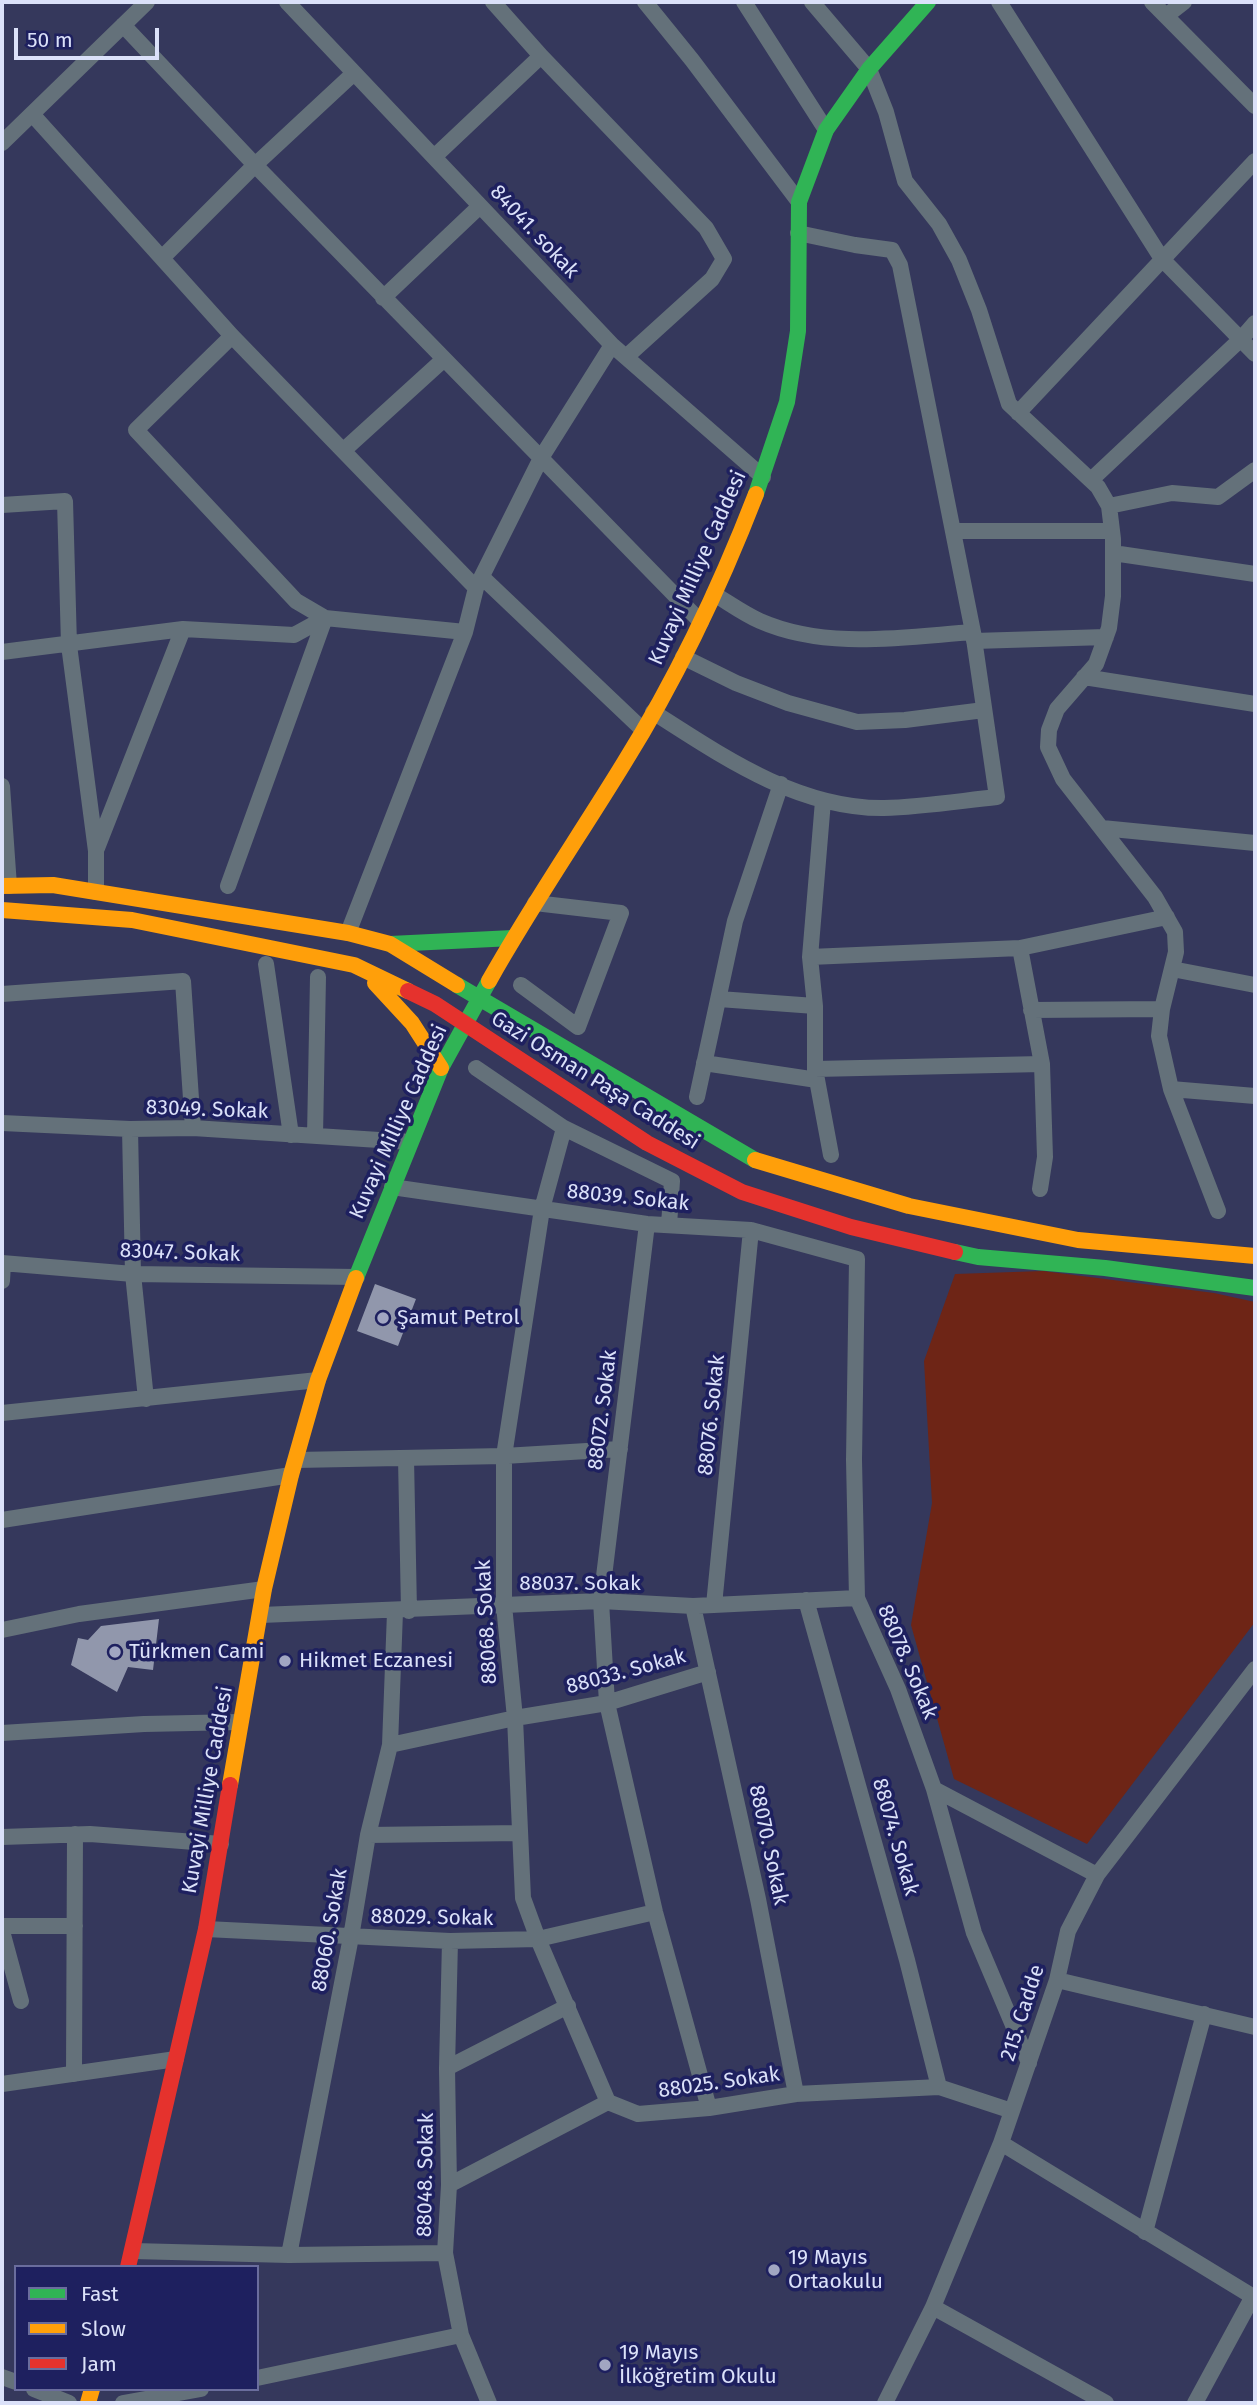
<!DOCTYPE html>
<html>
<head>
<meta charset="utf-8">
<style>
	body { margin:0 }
	#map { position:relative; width:1257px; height:2405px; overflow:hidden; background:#35385c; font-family:"Fira Sans",sans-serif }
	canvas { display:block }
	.frame { position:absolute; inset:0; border:4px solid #dbe1f9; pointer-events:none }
	.legend { position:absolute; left:14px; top:2265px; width:245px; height:126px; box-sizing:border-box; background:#1e205f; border:2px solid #6a6d9d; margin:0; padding:9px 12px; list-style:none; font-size:21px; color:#dbe1f9 }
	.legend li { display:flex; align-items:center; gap:14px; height:35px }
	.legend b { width:35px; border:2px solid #6a6d9d }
	.scale { position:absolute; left:14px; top:28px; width:145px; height:32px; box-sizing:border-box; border:4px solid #dbe1f9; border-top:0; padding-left:9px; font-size:21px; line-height:24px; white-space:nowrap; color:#dbe1f9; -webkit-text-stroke:5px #1e205f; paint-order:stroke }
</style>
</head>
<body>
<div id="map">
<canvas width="1257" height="2405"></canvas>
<div class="frame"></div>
<ul class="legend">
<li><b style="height:9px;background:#30b455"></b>Fast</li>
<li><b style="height:9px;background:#ff9f0a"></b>Slow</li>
<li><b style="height:9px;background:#e5322d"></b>Jam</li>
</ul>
<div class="scale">50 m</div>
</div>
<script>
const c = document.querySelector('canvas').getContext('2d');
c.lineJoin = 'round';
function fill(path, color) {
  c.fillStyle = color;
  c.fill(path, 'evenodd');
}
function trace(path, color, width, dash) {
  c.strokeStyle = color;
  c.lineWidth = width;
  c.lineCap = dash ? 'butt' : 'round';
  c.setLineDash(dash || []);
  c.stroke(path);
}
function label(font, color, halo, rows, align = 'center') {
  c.font = font + ' "Fira Sans",sans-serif';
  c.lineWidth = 7;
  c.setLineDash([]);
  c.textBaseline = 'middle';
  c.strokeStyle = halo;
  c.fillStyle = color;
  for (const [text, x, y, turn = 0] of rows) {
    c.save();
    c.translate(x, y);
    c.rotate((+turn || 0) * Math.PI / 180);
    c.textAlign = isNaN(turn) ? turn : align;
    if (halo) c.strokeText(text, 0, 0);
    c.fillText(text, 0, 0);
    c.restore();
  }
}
const green = new Path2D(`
	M1043,1271L1214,1293L1255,1302V1622L1087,1844L954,1779L911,1625L932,1503L924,1361L955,1274Z`);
const building = new Path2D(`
	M375,1284L416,1299L398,1346L357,1331Z
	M159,1619L153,1670L128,1667L117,1692L71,1665L78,1638L88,1640L101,1626Z`);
const street = new Path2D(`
	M287,2L612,345L763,477
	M493,2L541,56L706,228L724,259L712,279L626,357
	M645,2L692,60L799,202
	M744,2L826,130
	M812,2L869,69L886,112L905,181L939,224L959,260L979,310L1009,404L1098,487L1109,506L1113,539V596L1109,628L1096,664L1057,709L1049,730L1048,747L1063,779L1155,897L1175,932L1176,952L1162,1009L1159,1036L1171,1089L1218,1211
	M999,2L1162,259L1255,354
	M1152,2L1255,106
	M1166,16L1184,2
	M123,25L255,165L701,622
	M32,114L232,336L476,588
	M2,143L147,2
	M434,157L541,56
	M162,258L255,165L354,73
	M383,298L480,206
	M232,336L136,430L296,601L325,618L465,632
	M1018,413L1255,161
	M344,450L443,360
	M1091,480L1242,338L1255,323
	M2,505L65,501L69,645L96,851V892
	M1109,506L1172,493L1218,497L1255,470
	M953,531H1112
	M1113,553L1255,574
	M482,577L643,730
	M714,594C729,603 744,614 760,621C826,650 903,637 973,632
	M974,641L1106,637
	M2,652L183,629L294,635L325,618
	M683,657L736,683L788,703L857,722L905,720L984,710
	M1084,677L1255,704
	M653,712C722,756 798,809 884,808C921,807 959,801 997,797L973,632L900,265L892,250L855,245L798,233
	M2,786L9,886
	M823,801L810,957L815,1006V1069L831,1155
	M1102,828L1255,843
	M97,848L183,629
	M228,886L325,618
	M348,933L465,632L476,588L541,458L612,345
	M1020,948L1042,1064L1045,1157L1040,1189
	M810,957L1020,948L1167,917
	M266,964L291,1135
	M1172,969L1255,985
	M521,985L578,1027L621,913L535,903
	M2,994L183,981L193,1128
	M719,999L815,1006
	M1031,1010L1162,1009
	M704,1063L817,1080
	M476,1068L564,1128L672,1181L669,1225
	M815,1069L1042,1064
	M1171,1089L1255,1096
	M697,1097L735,921L781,784
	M2,1123L130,1129L193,1128L410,1142
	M564,1128L542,1209L504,1456V1605L515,1718L523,1898L538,1939L608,2102
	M130,1129L133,1274L146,1399
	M315,1136L318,977
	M392,1187L647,1224L751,1230L857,1259L854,1460L857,1598L898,1689L934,1789L974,1933L1029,2063
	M647,1224L601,1601L607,1703L655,1912L709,2108
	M2,1263L133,1274L357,1277
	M2,1281L3,1263
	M2,1413L318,1380
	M406,1458L409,1611
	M296,1460L504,1456L620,1449
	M2,1520L291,1475
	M806,1600L907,1960L939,2087
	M714,1605L751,1230
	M693,1606L758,1899L796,2094
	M261,1615L601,1601L693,1606L857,1598
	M2,1630L79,1614L264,1589
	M2,1733L144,1724L240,1722
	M390,1745L515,1718L607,1703L708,1672
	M934,1789L1097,1875
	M368,1835L520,1833
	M2,1837L90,1834L221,1844
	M2,1926H75
	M206,1929L450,1941L538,1939L655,1912
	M2,1931L21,2001
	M450,1941L447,2068L449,2185L445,2253L461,2335L489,2403
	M1057,1980L1255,2027
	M447,2068L568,2006
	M74,2074L75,1834
	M2,2084L176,2059
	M1001,2143L1255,2298
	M449,2185L608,2102L638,2114L709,2108L796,2094L939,2087L1012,2111
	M1145,2232L1204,2014
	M133,2251L289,2255L445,2253
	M289,2255L351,1937L368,1835L390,1745L395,1612
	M933,2307L1106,2403
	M2,2377L16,2382
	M257,2378L461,2335
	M34,2389L69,2403
	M123,2403L201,2389
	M885,2403L933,2307L1001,2143L1057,1980L1068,1931L1097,1875L1255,1669
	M1195,2403L1252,2298`);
const fast = new Path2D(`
	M756,494L787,402L798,331L799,202L826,130L869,69L928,2
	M390,944L513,938
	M457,985L755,1160
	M955,1252L978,1257L1105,1268L1255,1288
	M356,1278L441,1068L489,981`);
const slow = new Path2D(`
	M2,886L53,885L348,933L390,944L457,985
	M2,910L132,920L354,965L408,991
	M489,981C531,906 580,835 624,763C677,678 720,587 756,494
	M375,983L412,1023L441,1068
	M755,1160L909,1206L1078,1240L1255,1256
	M230,1785L264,1589L291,1475L318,1380L356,1278
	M88,2403L92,2389`);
const jam = new Path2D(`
	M408,991L435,1004L647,1143L742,1192L851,1227L955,1252
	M128,2267L206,1929L230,1785`);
const markers = [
	[383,1318,7,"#a1a6c2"],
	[115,1652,7,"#a1a6c2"],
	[285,1661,7,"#a1a6c2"],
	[774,2270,7,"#a1a6c2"],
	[605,2365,7,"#a1a6c2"]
];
const streetNames = [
	["84041. sokak",534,232,47],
	["Kuvayi Milliye Caddesi",698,568,-66],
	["Gazi Osman Paşa Caddesi",595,1081,32],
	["83049. Sokak",207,1110,2],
	["Kuvayi Milliye Caddesi",399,1122,-66],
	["88039. Sokak",628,1198,6],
	["83047. Sokak",180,1253,2],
	["88072. Sokak",603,1410,-83],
	["88076. Sokak",712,1415,-84],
	["88037. Sokak",580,1584],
	["88068. Sokak",487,1622,-93],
	["88078. Sokak",907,1662,67],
	["88033. Sokak",626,1672,-15],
	["Kuvayi Milliye Caddesi",208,1790,-80],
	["88074. Sokak",895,1837,74],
	["88070. Sokak",768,1845,78],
	["88029. Sokak",432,1918,1],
	["88060. Sokak",330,1930,-80],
	["215. Cadde",1023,2013,-72],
	["88025. Sokak",719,2083,-8],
	["88048. Sokak",426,2175,-89]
];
const poiNames = [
	["Şamut Petrol",397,1318],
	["Türkmen Cami",129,1652],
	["Hikmet Eczanesi",299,1661],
	["19 Mayıs",788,2258],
	["Ortaokulu",788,2282],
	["19 Mayıs",619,2353],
	["İlköğretim Okulu",619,2377]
];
fill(green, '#6e2516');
fill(building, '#9197ac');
trace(street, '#64717a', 16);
trace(fast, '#30b455', 16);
trace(slow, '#ff9f0a', 16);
trace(jam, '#e5322d', 16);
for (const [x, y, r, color] of markers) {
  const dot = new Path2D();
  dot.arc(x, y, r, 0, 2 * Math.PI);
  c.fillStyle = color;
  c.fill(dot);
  trace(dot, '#1e205f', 2.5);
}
label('21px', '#dbe1f9', '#1e205f', streetNames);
label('21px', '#dbe1f9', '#1e205f', poiNames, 'left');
</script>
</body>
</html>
